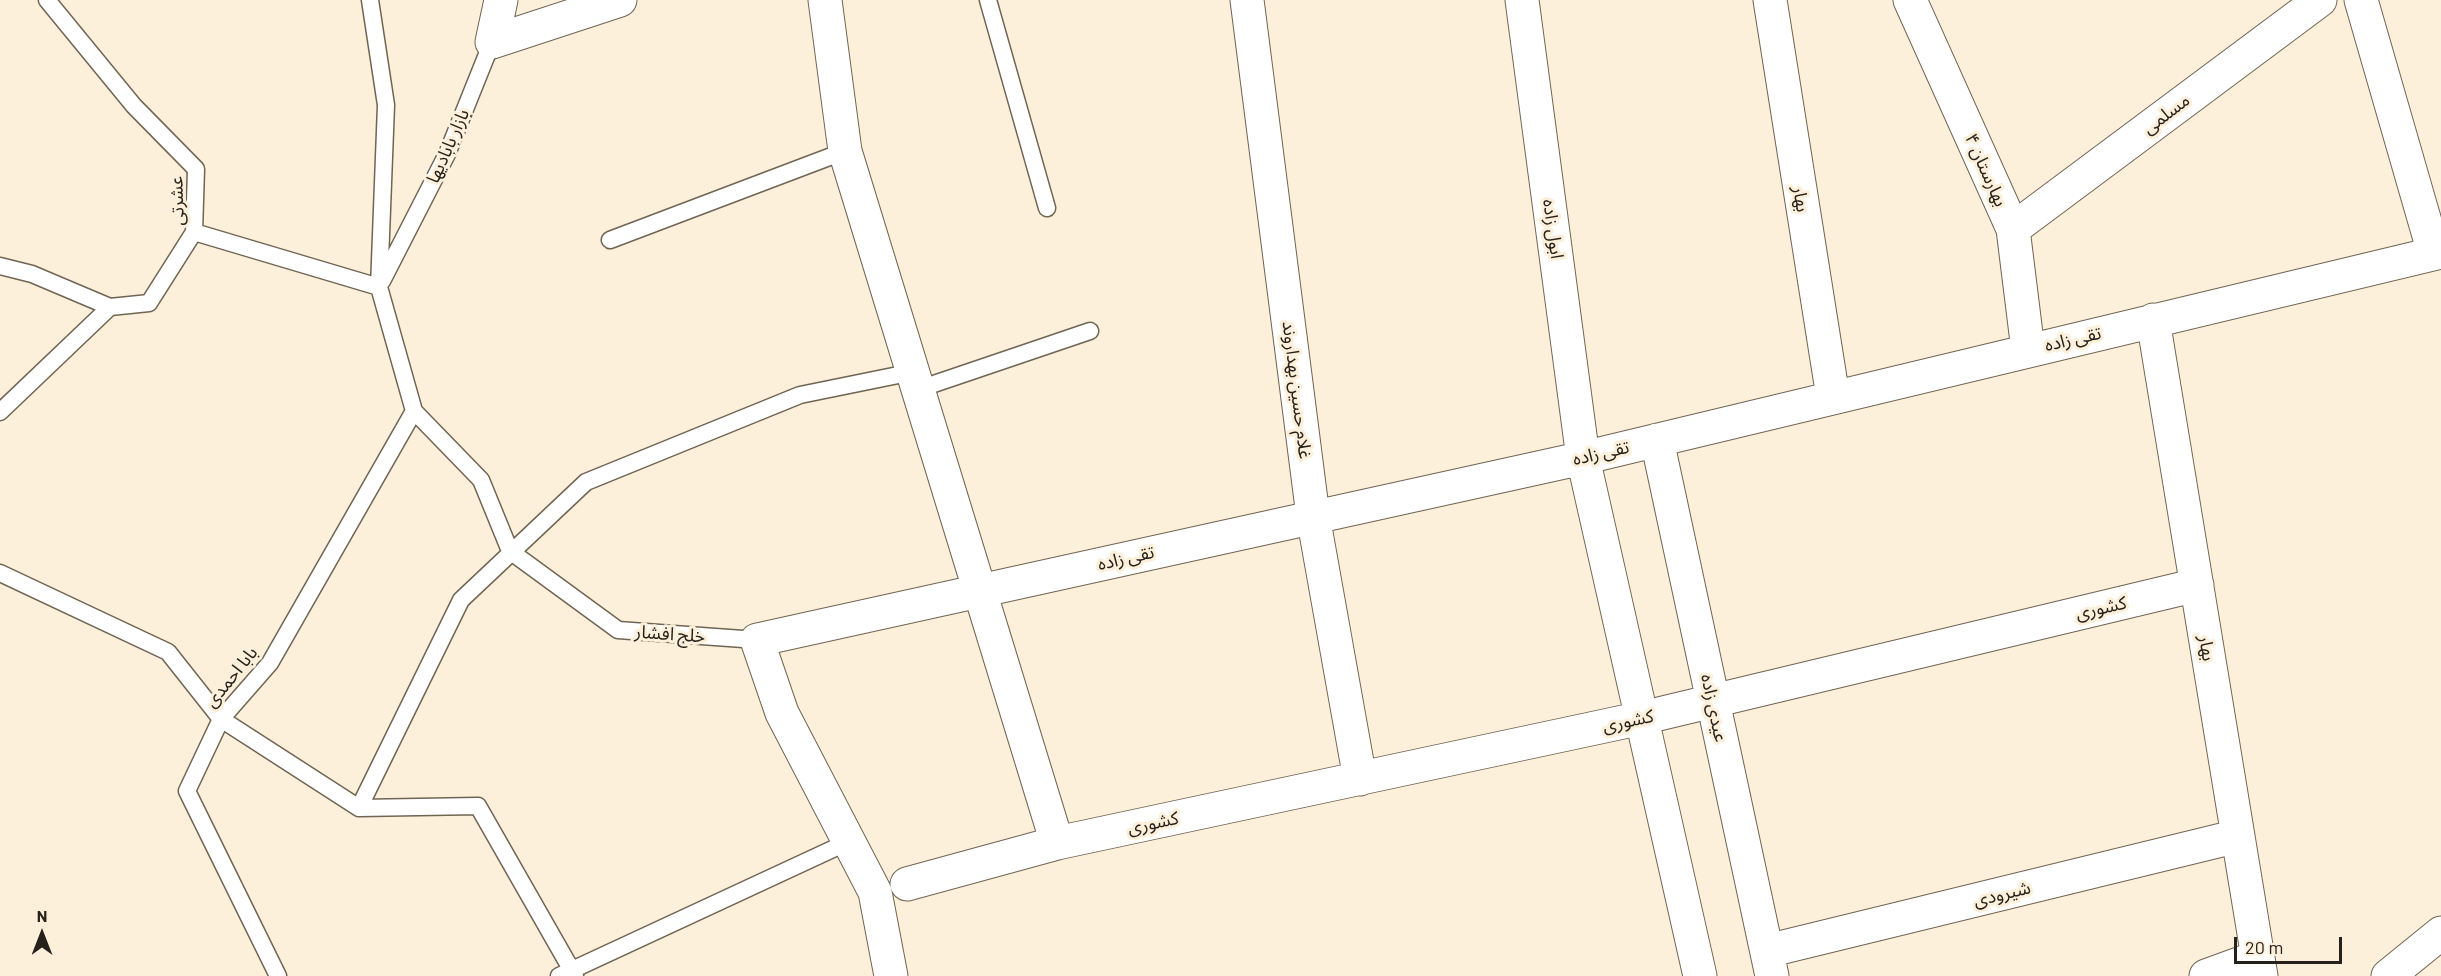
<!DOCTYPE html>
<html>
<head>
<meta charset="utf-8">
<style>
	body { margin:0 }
	#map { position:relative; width:2441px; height:976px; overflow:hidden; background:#fdf0db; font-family:Barlow,sans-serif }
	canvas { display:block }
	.north { position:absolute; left:12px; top:904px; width:60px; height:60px; -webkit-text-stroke:4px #fdf0db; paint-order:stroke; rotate:0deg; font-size:16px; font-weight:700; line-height:24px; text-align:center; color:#26211a }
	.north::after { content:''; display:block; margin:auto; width:21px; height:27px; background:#26211a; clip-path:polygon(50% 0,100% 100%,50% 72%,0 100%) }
	.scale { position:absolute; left:2234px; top:937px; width:108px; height:27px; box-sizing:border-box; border:3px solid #26211a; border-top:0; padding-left:8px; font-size:18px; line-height:21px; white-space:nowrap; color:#26211a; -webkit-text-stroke:4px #fdf0db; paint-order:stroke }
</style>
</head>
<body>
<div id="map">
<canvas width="2441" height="976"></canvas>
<div class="north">N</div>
<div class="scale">20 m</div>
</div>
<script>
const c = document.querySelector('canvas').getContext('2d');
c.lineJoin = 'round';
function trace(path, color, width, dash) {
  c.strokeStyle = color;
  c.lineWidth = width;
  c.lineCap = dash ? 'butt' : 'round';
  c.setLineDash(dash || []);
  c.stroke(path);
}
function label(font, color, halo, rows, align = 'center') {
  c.font = font + ' Barlow,"Noto Sans Arabic",sans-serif';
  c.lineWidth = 6;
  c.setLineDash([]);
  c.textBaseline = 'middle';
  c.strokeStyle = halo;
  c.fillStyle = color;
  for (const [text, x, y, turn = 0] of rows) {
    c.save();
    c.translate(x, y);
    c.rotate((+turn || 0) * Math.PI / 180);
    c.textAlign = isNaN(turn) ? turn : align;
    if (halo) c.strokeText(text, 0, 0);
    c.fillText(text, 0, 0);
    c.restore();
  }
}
const lane = new Path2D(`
	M47,0L134,106L196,169L194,232L379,287
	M370,0L386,105L379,287L414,411L481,480L510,551L618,630L757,640
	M988,0L1047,208
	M610,240L845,151
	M0,266L32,274L110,307
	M382,281L447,154L492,42
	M919,389L1090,331
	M0,412L110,307L149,303L194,232
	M0,573L168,652L221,719L359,808L478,806L575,976
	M359,808L461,600L586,482L800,395L913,372
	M278,976L187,791L221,719L270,663L414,411
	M559,976L850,841`);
const street = new Path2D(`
	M825,0L845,151L1057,843L907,884
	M1247,0L1313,516L1360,779
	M1522,0L1583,458L1700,976
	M1770,0L1833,397
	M1910,0L2013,229L2028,350
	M2361,0L2434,253
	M492,42L620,0
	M492,42L501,0
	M2013,229L2320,0
	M2153,320L2261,976
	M1657,440L1772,976
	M1057,843L1642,718L2197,585
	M1767,951L2238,836
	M891,976L875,892L782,713L757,640L1583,458L2441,252
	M2206,976L2258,957`);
const secondary = new Path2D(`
	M2388,976L2441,933`);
const streetNames = [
	["مسلمی",2166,114,-37],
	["بازار بابادیها",448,146,-66],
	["بهارستان ۴",1986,170,66],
	["بهار",1801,199,81],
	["عشرتی",177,201,-92],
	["ابول زاده",1553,229,82],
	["تقی زاده",2073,339,-13],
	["غلام حسین بهداروند",1297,390,83],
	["تقی زاده",1601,453,-13],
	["تقی زاده",1126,558,-13],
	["کشوری",2101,608,-13],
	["خلج افشار",670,634,4],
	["بهار",2207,648,81],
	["بابا احمدی",231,677,-51],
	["عیدی زاده",1714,708,78],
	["کشوری",1628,721,-12],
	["کشوری",1153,823,-12],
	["شیرودی",2002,894,-14]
];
trace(lane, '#706453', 19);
trace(street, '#706453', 35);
trace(secondary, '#706453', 35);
trace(lane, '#fff', 16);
trace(street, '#fff', 33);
trace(secondary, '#fff', 33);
label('18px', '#26211a', '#fdf0db', streetNames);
</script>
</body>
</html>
